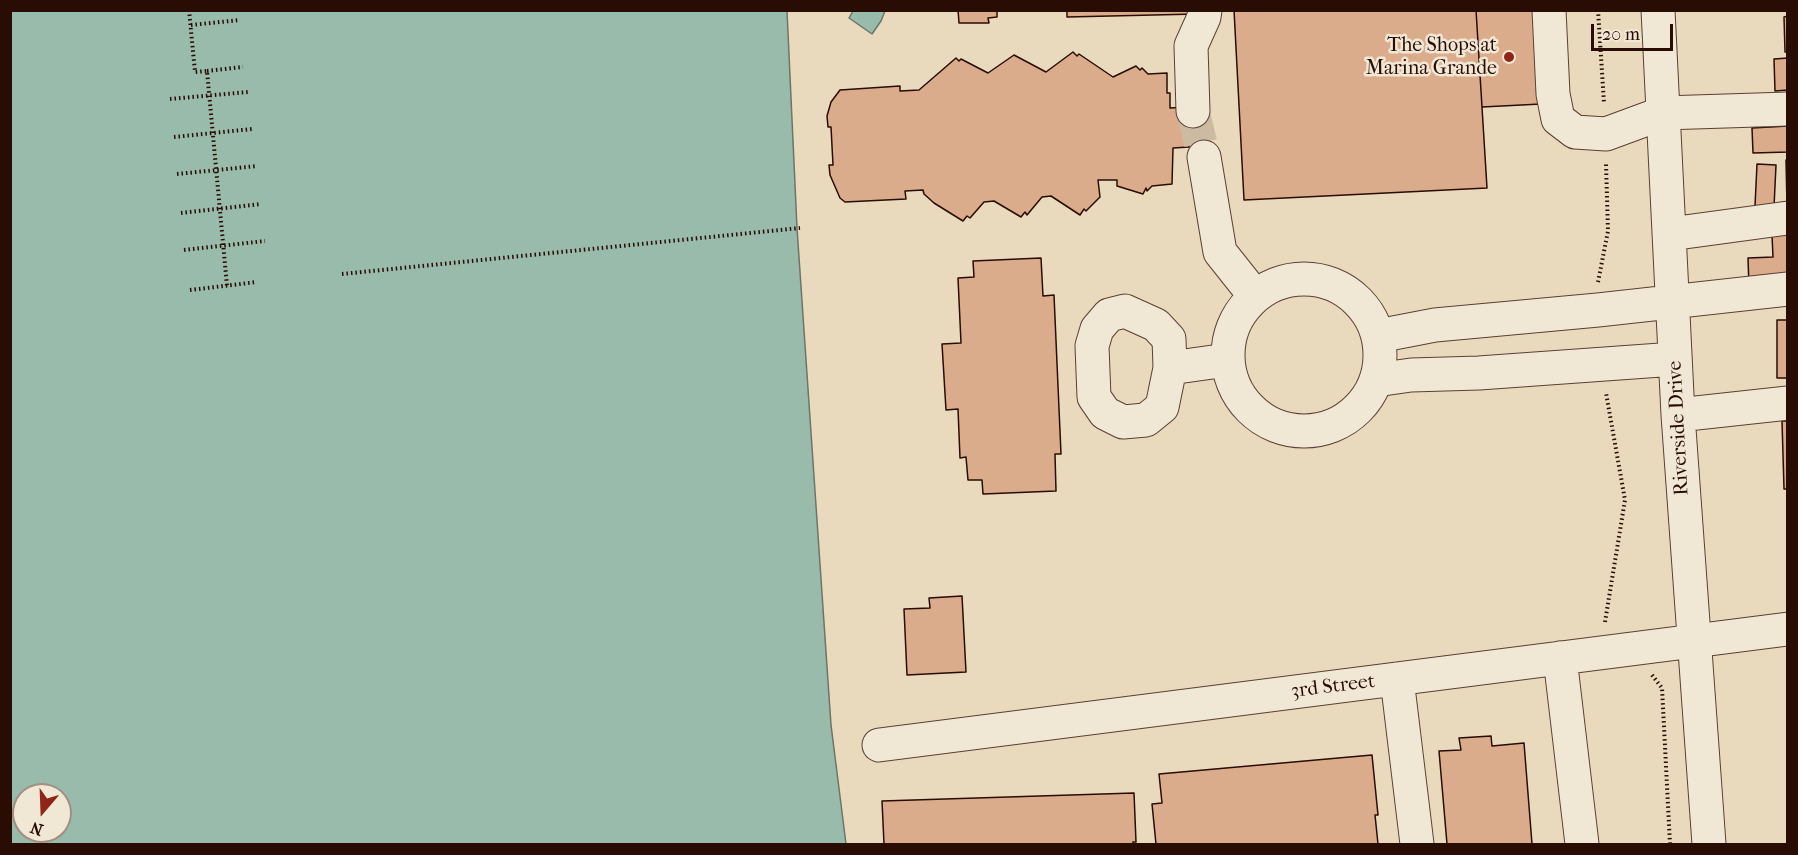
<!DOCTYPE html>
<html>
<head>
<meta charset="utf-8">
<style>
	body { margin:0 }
	#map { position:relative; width:1798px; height:855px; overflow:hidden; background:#e9dabe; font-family:"IM FELL French Canon",serif }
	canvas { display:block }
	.frame { position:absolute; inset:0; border:12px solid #290c03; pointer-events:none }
	.north { position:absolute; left:12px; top:783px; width:60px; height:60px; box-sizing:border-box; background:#f1e7d5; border:2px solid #a18f81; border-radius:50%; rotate:199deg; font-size:16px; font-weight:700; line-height:24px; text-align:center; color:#290c03 }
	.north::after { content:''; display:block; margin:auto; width:21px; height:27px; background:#8f2418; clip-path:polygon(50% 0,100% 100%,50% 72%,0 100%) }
	.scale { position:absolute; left:1591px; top:24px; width:82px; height:27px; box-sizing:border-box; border:3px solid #290c03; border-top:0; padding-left:8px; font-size:18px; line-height:21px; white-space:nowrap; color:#290c03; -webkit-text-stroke:4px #f1e7d5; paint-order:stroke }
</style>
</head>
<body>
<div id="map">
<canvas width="1798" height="855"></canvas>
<div class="frame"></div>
<div class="north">N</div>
<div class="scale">20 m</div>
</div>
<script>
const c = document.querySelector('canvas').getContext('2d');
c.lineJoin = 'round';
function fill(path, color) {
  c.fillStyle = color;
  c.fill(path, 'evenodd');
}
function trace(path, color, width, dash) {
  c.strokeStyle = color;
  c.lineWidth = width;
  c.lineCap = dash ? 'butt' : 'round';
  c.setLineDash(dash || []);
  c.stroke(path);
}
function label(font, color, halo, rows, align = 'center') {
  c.font = font + ' "IM FELL French Canon",serif';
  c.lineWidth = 5;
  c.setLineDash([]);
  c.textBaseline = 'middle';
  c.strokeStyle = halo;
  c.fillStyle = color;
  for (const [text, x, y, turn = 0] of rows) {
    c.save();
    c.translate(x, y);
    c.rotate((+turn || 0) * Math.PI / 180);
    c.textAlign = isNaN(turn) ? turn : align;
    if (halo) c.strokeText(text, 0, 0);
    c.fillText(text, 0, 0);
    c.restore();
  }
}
const water = new Path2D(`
	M10,11H787L797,228L831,725L846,844H11ZM24,795H60V831H24Z
	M853,11V10L885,11L881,21L872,34L849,18Z`);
const building = new Path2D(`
	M958,10H997V17L988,18L989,23H959Z
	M1067,10H1197V14L1067,17Z
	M1234,10H1476L1487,188L1244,200Z
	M1476,10H1536L1541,104L1482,107Z
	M1788,16V52H1785L1784,17Z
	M1073,52L1077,56L1079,54L1113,77L1136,66L1140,70L1142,68L1148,74L1167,73V93H1170V108L1187,107L1189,147L1173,148L1172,184L1152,186L1147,191L1146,188L1143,194L1117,186V180H1098L1100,197L1086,211L1084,209L1080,215L1051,196L1042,197L1027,215L1025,212L1021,217L994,201L984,202L970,218L967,216L963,221L934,203L924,194L923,190L905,191L906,199L845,202L840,198L830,175L829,165H833L831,127H828L827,116L831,102L840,90L900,86V91L919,90L956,58L959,61L961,59L988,73L1014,55L1046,72Z
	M1788,58V90L1775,91L1774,59Z
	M1788,126V152L1753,153L1752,128Z
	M1786,160H1788V207H1787Z
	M1757,164L1776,165L1774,207L1755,206Z
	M1788,234V285L1749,287L1748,258L1773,257L1772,235Z
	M1041,258L1043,296L1054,295L1061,454H1055L1056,491L983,494L982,480H968L966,457L960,458L958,409L946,410L942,344L961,343L958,278L974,277L973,261Z
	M1777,320H1788V378H1777Z
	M1782,421H1788V489H1784Z
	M962,596L966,672L907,675L904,609L930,608L929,598Z
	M1491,736L1492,746L1524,743L1532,844H1447L1439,751L1461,750L1459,738Z
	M1372,755L1378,815H1375L1378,844H1156L1152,804L1162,803L1159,774Z
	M1134,793L1136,842H1133V844H884L882,801Z`);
const minorTunnel = new Path2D(`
	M1193,111L1204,157`);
const path = new Path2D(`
	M189,10L195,72L207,71L227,286
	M1598,10L1604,103
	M191,25L240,20
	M207,71L243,67
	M170,99L248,92
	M174,137L252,129
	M177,174L257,166
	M181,213L261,204
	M184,250L265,241
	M342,274L800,228
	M1598,282L1608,231L1606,164
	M190,290L257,282
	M1605,622L1625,500L1606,393
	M1652,675L1662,688L1670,844`);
const minor = new Path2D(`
	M1549,10L1553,94L1558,119L1575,132L1606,134L1663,113L1788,109
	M1658,10L1678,415L1709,844
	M1193,111L1191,46L1204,17L1205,10
	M1204,157L1220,252L1255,296
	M1670,234L1788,218
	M1228 355a76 76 0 1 1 152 0a76 76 0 1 1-152 0Z
	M1378,336L1435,325L1598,310L1788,289
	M1170,368L1169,339L1156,325L1125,311L1109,315L1097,329L1092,346L1094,397L1105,413L1123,422L1146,420L1162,407L1170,368L1227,360
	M1376,380L1411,375L1479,373L1675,359
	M1678,415L1788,403
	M1560,658L1582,844
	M1397,679L1417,844
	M879,745L1788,629`);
const markers = [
	[1509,57,6,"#8f2418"]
];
const poiNames = [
	["The Shops at",1497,46],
	["Marina Grande",1497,69]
];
const streetNames = [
	["Riverside Drive",1679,428,-93],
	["3rd Street",1333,687,-7]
];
fill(water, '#99bbab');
trace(water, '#6c7568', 1.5);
fill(building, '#dbac8c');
trace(building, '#290c03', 1.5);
trace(minorTunnel, '#ccbba2', 33, [33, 16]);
trace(minor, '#594032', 35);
trace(path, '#290c03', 4, [1.5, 3]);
trace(minor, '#f1e7d5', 33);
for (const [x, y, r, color] of markers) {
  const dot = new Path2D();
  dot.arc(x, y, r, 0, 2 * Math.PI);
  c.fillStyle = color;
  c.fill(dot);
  trace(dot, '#f1e7d5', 2);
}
label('20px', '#290c03', '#f1e7d5', poiNames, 'right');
label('20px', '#290c03', '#f1e7d5', streetNames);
</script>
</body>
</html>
